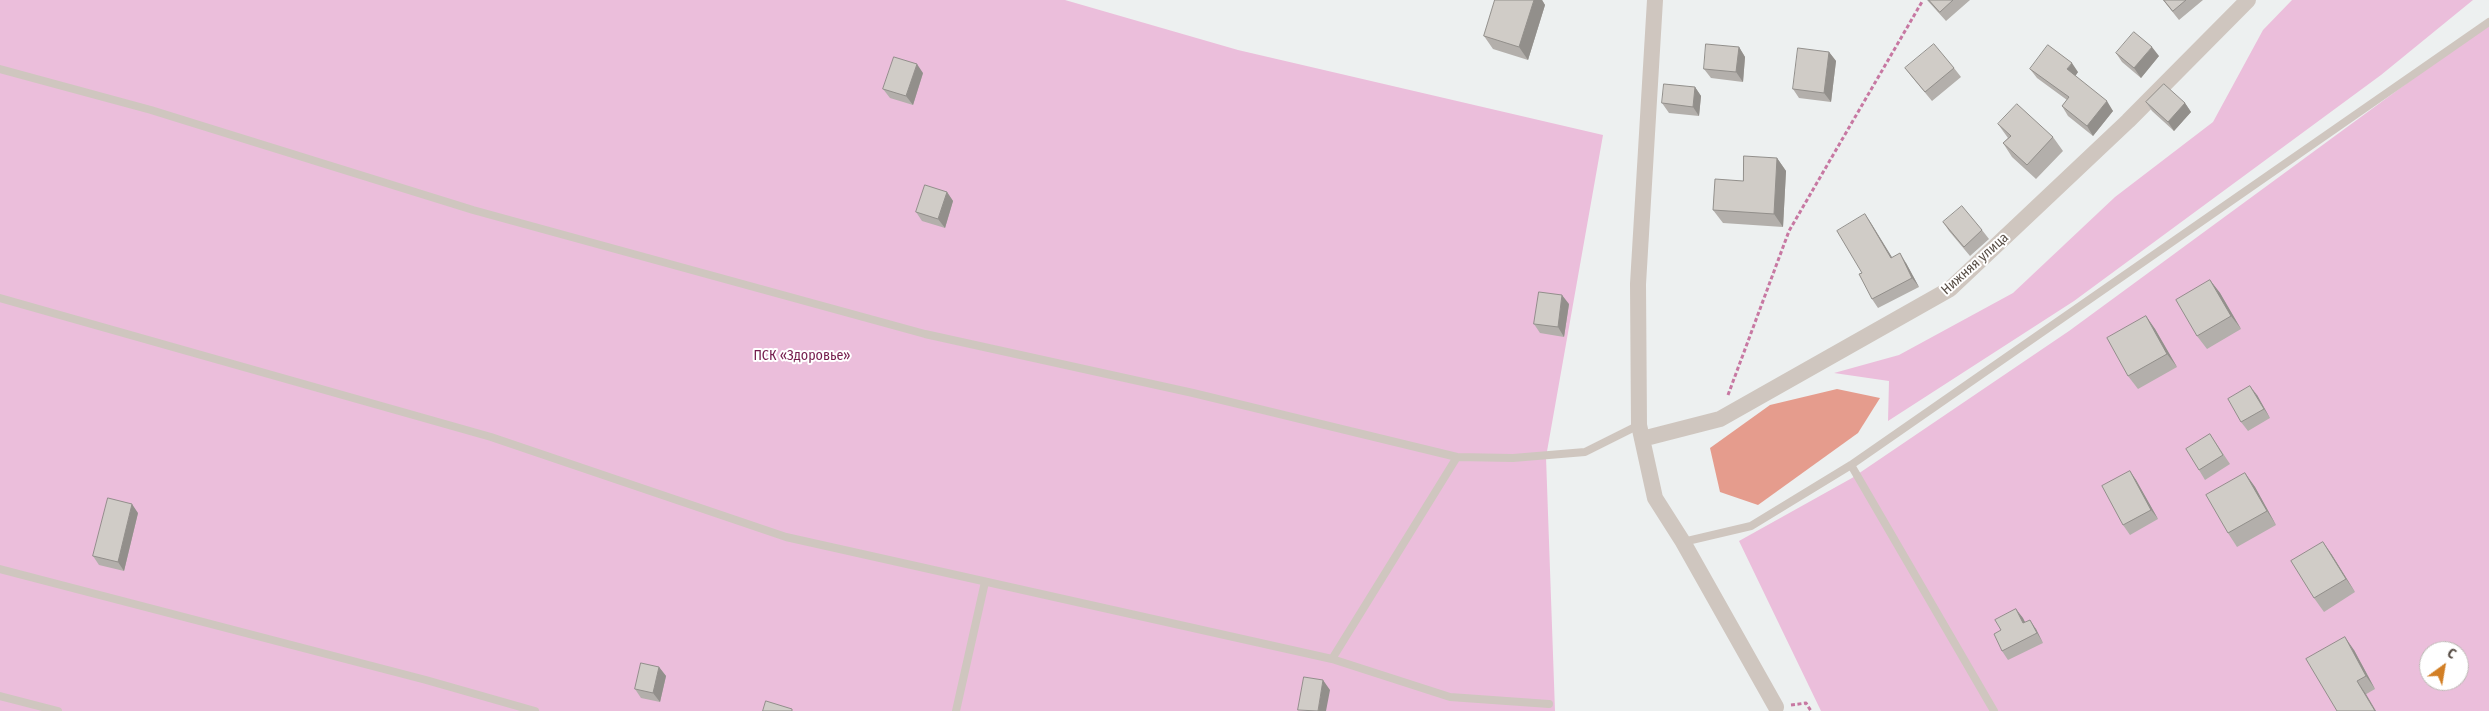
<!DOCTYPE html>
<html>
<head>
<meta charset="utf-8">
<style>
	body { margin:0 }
	#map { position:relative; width:2489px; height:711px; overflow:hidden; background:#edf0f0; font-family:"Fira Sans Condensed",sans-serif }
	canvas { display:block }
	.north { position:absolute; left:2419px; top:641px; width:50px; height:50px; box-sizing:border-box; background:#fff; border:1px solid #bdb9b5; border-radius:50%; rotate:32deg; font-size:14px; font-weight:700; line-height:20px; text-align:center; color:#594f47 }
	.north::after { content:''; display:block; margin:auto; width:18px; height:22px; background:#d27f25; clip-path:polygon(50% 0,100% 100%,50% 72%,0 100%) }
</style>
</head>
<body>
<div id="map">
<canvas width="2489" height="711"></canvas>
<div class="north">С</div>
</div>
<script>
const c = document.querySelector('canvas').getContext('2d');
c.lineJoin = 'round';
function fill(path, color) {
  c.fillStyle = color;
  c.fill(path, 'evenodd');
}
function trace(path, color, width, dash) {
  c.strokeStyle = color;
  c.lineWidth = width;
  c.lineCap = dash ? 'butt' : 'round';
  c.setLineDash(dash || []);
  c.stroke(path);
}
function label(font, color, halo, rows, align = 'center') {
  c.font = font + ' "Fira Sans Condensed",sans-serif';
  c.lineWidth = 4;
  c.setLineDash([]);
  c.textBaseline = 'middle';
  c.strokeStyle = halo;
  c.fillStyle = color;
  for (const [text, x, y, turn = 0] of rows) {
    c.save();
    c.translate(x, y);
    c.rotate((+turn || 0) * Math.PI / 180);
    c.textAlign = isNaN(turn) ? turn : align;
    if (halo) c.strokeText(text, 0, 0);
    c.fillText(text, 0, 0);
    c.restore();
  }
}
const green = new Path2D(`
	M0,0H1065L1238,50L1603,135L1546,457L1555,711H0Z
	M2292,0H2473L2381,75L2074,301L1888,421L1889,381L1834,373L1899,355L2013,293L2115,197L2213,122L2263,30Z
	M2489,23V711H1821L1739,541L1852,478L2069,331ZM2429,651H2459V681H2429Z`);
const water = new Path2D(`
	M1837,389L1880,398L1858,433L1758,505L1720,492L1710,448L1770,405Z`);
const path = new Path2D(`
	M1728,395L1789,231L1923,0
	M1791,705L1806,703L1811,711`);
const service = new Path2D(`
	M0,69L151,110L473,210L925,334L1193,393L1457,457L1513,458L1585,452L1639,425
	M0,298L491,437L786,537L1332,659L1457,457
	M1851,465L1994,711
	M1683,542L1751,526L1851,465L2489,22
	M0,569L426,680L535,711
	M1332,659L1450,697L1549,704
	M0,696L58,711
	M956,711L985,582`);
const minor = new Path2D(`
	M1655,0L1638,284L1639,425L1655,498L1683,542L1776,707
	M1642,439L1720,419L1950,289L2128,121L2248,0`);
const wall = new Path2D(`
	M1495,0H1542L1545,5L1528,60L1493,49L1484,36Z
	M1927,0H1970L1946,21Z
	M2163,0H2203L2179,20Z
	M1739,47L1745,57L1743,82L1711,78L1704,69Z
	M1829,52L1836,61L1831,102L1799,98L1793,89Z
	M2116,53L2159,56L2141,78L2122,62Z
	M1905,68H1954L1961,77L1932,101L1912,77Z
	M2030,69L2078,72L2075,76L2113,111L2093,136L2068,116L2062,106L2067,100L2037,78Z
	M923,73L913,105L890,98L883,89Z
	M1695,87L1701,96L1699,116L1669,113L1662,103Z
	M2146,102L2185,103L2191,112L2174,131L2152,111Z
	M1998,124L2053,137L2063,151L2036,179L2012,157L2003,143L2008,138Z
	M1777,158L1786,171L1783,227L1723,223L1713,210L1743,181Z
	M947,192L953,201L945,228L922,221L916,212Z
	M1865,214L1892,258L1906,263L1919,287L1878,308L1872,299L1862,273Z
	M1943,222L1982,230L1989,239L1970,256L1949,231Z
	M2210,280L2220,293L2241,329L2207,349L2197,336Z
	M1569,304L1564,337L1540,333L1534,324Z
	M2146,316L2155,329L2177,367L2138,389L2128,376Z
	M2257,395L2270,418L2248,431L2241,422Z
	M2210,434L2230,464L2205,480L2199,470Z
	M2130,471L2136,480L2158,519L2130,535L2123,525Z
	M2245,473L2255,487L2276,525L2237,547L2228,533Z
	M138,513L124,571L99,565L93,556Z
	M2323,542L2332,555L2355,592L2324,612L2314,598Z
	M2016,609L2025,622L2036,629L2043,643L2008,660L2002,651L2001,630Z
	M2354,650L2375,689L2337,711Z
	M659,667L666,676L660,702L641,698L635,689Z`);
const shadedWall = new Path2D(`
	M1534,0H1542L1545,5L1528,60L1519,47Z
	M1739,47L1745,57L1743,82L1736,72Z
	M2152,47L2159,56L2141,78L2134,68Z
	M1829,52L1836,61L1831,102L1824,93Z
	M2072,63L2078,72L2074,78L2067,69Z
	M917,64L923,73L913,105L906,96Z
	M1695,87L1701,96L1699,116L1693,107Z
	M2107,101L2113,111L2093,136L2087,126Z
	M2185,103L2191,112L2174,131L2168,122Z
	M1777,158L1786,171L1783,227L1774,214Z
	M947,192L953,201L945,228L938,219Z
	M1865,214L1871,223L1898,267L1891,258Z
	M1900,253L1906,263L1919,287L1912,278Z
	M2210,280L2220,293L2241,329L2231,316Z
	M1562,295L1569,304L1564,337L1558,327Z
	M2146,316L2155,329L2177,367L2167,354Z
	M2250,386L2257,395L2270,418L2264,409Z
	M2130,471L2136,480L2158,519L2151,510Z
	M2245,473L2255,487L2276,525L2267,511Z
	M132,504L138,513L124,571L118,562Z
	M2323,542L2332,555L2355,592L2346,579Z
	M2016,609L2023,618L2030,632L2023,623Z
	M2030,620L2036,629L2043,643L2037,633Z
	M2345,637L2354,650L2375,689L2366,676Z
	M659,667L666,676L660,702L653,693Z
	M1323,680L1330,690L1326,711H1318Z
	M2357,681L2366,694L2376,711H2375Z`);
const building = new Path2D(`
	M1495,0H1534L1519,47L1484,36Z
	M1929,0H1953L1940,12Z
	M2164,0H2186L2173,11Z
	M2134,32L2152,47L2134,68L2116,53Z
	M1706,44L1739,47L1736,72L1704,69Z
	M1934,44L1954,68L1925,92L1905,68Z
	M2048,45L2072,63L2067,69L2107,101L2087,126L2062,106L2069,97L2030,69Z
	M1798,48L1829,52L1824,93L1793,89Z
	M894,57L917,64L906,96L883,89Z
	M1664,84L1695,87L1693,107L1662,103Z
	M2164,84L2185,103L2168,122L2146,102Z
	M2017,104L2053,137L2027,165L2003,143L2011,136L1998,124Z
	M1744,156L1777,158L1774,214L1713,210L1715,179L1743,181Z
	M925,185L947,192L938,219L916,212Z
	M1962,206L1982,230L1964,247L1943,222Z
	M1865,214L1891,258L1900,253L1912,278L1872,299L1859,274L1862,273L1837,231Z
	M2210,280L2231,316L2197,336L2176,300Z
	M1539,292L1562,295L1558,327L1534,324Z
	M2146,316L2167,354L2128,376L2107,338Z
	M2250,386L2264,409L2241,422L2228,399Z
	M2210,434L2223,455L2199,470L2186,449Z
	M2130,471L2151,510L2123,525L2102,486Z
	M2245,473L2267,511L2228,533L2206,495Z
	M108,498L132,504L118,562L93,556Z
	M2323,542L2346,579L2314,598L2291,561Z
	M2016,609L2023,623L2030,620L2037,633L2002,651L1994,634L2001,630L1995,620Z
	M2345,637L2366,676L2357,681L2375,711H2337L2306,659Z
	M641,663L659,667L653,693L635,689Z
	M1304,677L1323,680L1318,711L1298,710Z
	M766,701L792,709V711H763Z`);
const streetNames = [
	["Нижняя улица",1975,264,-42]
];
const parkNames = [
	["ПСК «Здоровье»",802,356]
];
fill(green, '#ebbedb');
fill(water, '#e59c8d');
trace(path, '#c778a2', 3, [4, 2.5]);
trace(service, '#cfc6bf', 8);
trace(minor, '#cfc6bf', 16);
fill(wall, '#b3afab');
fill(shadedWall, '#928f8b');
fill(building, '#d0ccc7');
trace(building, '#928f8b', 1);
label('14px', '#594f47', '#fff', streetNames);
label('14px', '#751d4d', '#fff', parkNames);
</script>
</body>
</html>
